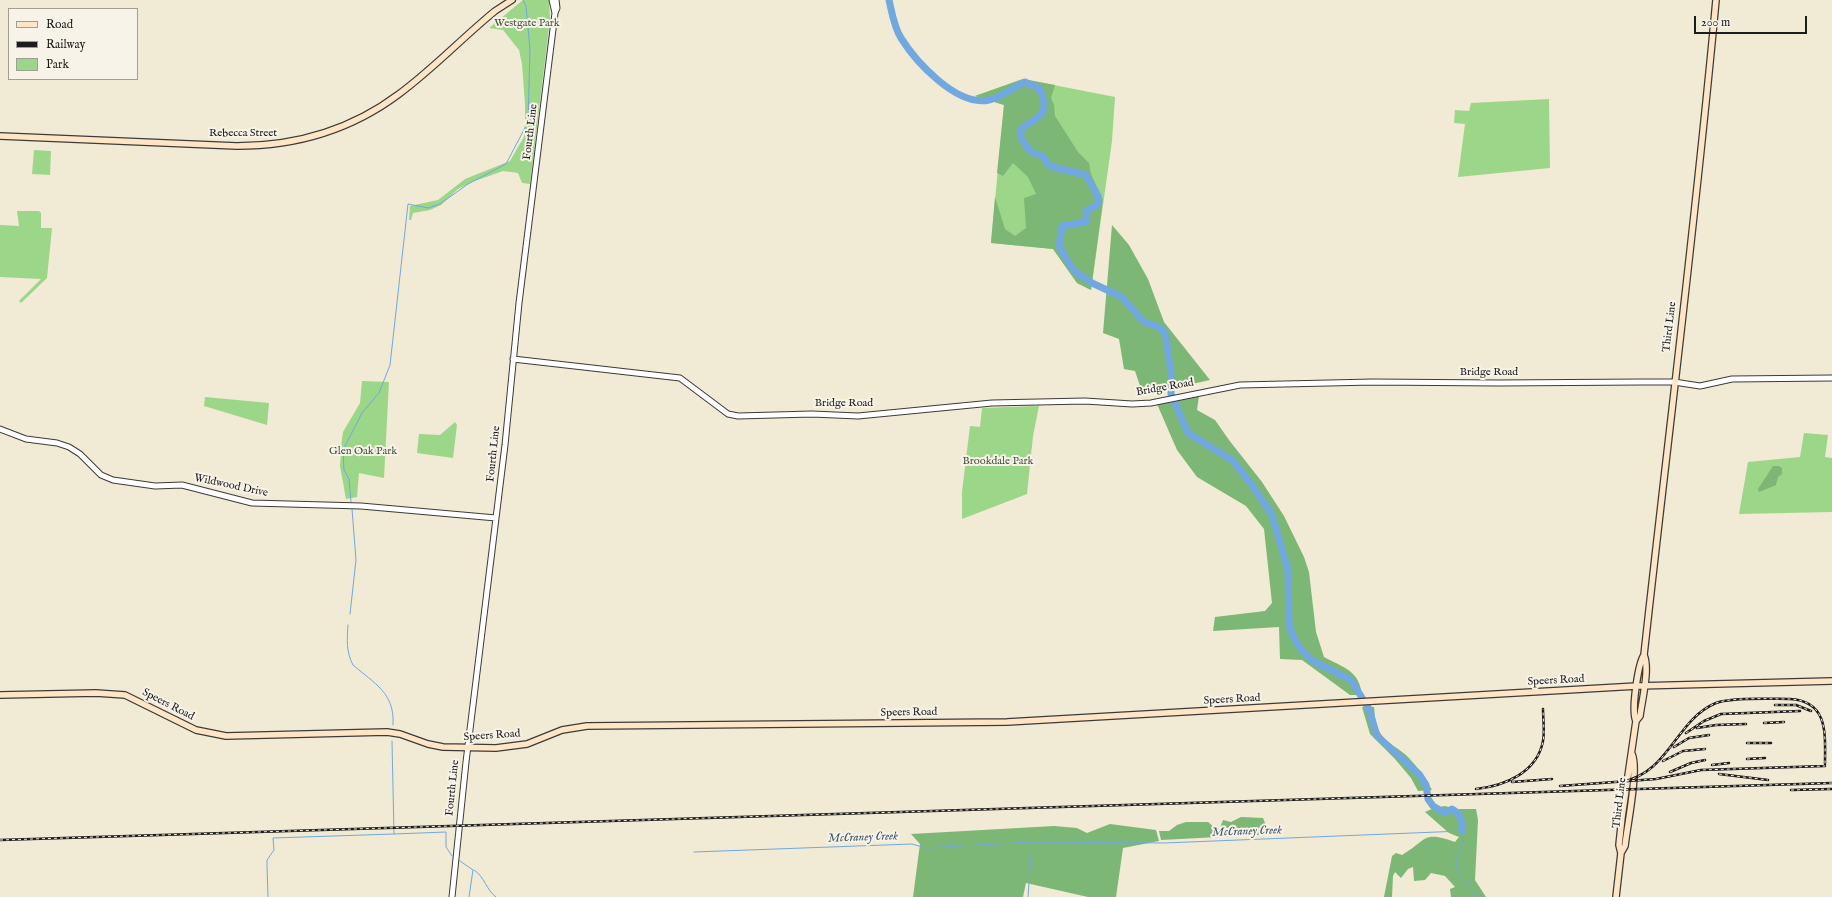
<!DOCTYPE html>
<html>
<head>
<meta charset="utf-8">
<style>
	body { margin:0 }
	#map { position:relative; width:1832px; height:897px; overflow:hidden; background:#f1ead4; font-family:"IM FELL English",serif }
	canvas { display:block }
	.legend { position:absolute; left:8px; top:8px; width:130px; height:72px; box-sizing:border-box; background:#f7f3e8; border:1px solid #9f9d96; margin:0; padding:5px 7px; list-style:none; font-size:12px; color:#1c1c1c }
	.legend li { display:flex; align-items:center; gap:8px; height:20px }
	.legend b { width:20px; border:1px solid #9f9d96 }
	.scale { position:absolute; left:1694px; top:16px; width:113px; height:18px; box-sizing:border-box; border:2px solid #1c1c1c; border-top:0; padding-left:5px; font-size:12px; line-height:14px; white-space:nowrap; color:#1c1c1c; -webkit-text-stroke:3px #f7f3e8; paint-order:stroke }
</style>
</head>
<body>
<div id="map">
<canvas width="1832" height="897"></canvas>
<ul class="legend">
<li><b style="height:5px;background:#fee5c5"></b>Road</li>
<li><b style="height:5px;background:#1c1c1c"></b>Railway</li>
<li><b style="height:11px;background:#9cd689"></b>Park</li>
</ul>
<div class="scale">200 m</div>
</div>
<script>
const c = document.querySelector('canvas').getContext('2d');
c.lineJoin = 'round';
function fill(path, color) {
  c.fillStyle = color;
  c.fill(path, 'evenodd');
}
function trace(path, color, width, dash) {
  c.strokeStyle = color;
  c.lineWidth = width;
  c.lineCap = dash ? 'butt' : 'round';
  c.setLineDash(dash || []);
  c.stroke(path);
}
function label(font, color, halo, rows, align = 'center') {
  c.font = font + ' "IM FELL English",serif';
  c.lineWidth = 4;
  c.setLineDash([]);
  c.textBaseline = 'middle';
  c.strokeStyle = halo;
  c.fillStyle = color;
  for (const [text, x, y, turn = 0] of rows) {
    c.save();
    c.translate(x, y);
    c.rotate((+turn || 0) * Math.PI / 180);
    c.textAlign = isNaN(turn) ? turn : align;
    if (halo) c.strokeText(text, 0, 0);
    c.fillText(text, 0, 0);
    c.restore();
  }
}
const green = new Path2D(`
	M523,0H549L550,19L530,184L522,183L518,173L503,171L472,182L458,189L441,205L430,210L413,213L411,220H409L410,206L438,200L465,179L510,161L518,147L524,137L525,123V104L522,64L519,50L503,30L489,28Z
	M1023,79L1115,97L1112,141L1091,290L1077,283L1053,249L991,243L1004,105L975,96Z
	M1549,99L1550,168L1458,177L1465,124L1454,123L1455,110L1469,111L1471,103Z
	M34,150L51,151L50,175L32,174Z
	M17,211H39L41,213V228H52L47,278L21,303L19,301L41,279L0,277V225L19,226Z
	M362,381L389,382L384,478L359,473L357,497L346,499L340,466L342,438L343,432L360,403Z
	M205,397L269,403L267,425L204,406Z
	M1039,406L1033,436L1027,494L962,519V492L970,426L980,427L982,408Z
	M455,422L457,425L453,458L417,453L419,434L440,435Z
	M1804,433L1828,435L1825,457L1832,458V512L1739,514L1748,462L1800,457Z`);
const forest = new Path2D(`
	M1023,79L1055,85L1051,98L1054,105L1055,116L1078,152L1089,163L1091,174L1103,200L1091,290L1077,283L1053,249L991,243L995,197L1005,229L1015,236L1026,228L1024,198L1036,194L1028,177L1013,163L1003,176L997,173L1004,105L975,96Z
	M1112,225L1129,245L1148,279L1164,322L1210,380L1143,395L1135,371L1124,369L1119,339L1103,333Z
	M1199,396L1197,410L1215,420L1229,440L1262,482L1284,516L1304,557L1309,572L1316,632L1324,657C1344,668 1359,670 1362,695H1350L1302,660L1280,659L1279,627L1213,631L1215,617L1265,611L1272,603L1264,529L1246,506L1197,477L1177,450L1157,404Z
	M1773,466H1779L1782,468V474L1778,477L1776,485L1759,492L1758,489Z
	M1374,707C1375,715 1375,725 1379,731C1386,744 1400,748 1409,758C1418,768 1426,778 1432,790L1418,791L1411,778L1395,759L1370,734L1362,707Z
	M1445,806L1456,809H1476L1478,820L1475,880L1486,897H1451L1450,889L1455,887L1445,876L1431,873L1425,880L1414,881L1413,867L1408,869L1401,878L1395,872L1393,876L1392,897H1384L1392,856L1396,853L1402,855C1427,841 1421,830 1455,842L1459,837L1449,833L1425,812L1434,808Z
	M1241,817L1263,818L1267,828L1277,832L1276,834L1161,840L1159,831H1169L1177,825L1186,822H1208L1215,828H1220L1223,820L1231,822Z
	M1110,824L1156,830L1159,841L1123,848L1116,897H1088L1026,883L1023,897H913L920,844L911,834L1054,826L1077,828L1087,833Z`);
const stream = new Path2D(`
	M351,502L349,479L344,470L343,450L362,413L379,393L390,365L408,204L428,208L440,204L468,184L506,164L528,122L530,50L526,6L523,0
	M350,614L356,560L352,509
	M348,625C347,639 346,652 353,665C375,684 395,693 393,725
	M392,741L394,834L446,832V847L452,856
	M694,852L912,844L926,848L1032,842
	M460,861L473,870L469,897
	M474,870C485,877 486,890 496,897
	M268,897L267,865V860L274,850L273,838L394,834
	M1028,897L1032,842L1164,843L1462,831C1468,845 1454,854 1456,865C1458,874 1472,888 1478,897`);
const river = new Path2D(`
	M889,0C892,13 894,27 901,38C916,62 957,107 989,100C1000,98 1014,87 1025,82L1040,89C1050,116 1041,114 1021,129V138L1030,151L1044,157L1049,166L1086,175L1098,196V204L1086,211V222L1062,226L1059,246L1073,270L1092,283L1122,297L1143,321L1162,329L1166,337L1171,374V394L1188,433L1232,460L1252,485L1272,515L1288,570L1289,624L1293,637L1303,652L1313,661L1351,680L1369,709L1377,736L1419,774L1426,785L1428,799L1433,806L1443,812H1447L1452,809C1461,814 1463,822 1462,831`);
const tertiary = new Path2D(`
	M552,0L555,13
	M513,359L680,378L728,414L738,416L812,414L858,416L992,403L1085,401L1132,404L1151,403L1240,385L1373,382L1498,383L1642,382H1674L1700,386L1732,379L1832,378
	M0,429L26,439L57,443L69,447L80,454L101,475L113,480L155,486L182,485L252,503L361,506L496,518
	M452,897L466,762L505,445L519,303L555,13L557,8L556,0`);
const secondary = new Path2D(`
	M0,136L237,146C296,146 351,130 399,94C433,69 462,38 495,11L512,0
	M0,695L96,693L125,695L196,730L226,736L387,732L400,734L428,744L443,747L496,748L527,744L562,730L587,726L1007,722L1637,686L1832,681
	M1636,721L1640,716C1642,700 1650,669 1644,655C1668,437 1696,219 1716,0
	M1621,853L1625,846C1627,827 1639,769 1632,754
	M1616,897L1621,853L1619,845L1622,817L1636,721C1631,711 1638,664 1644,655`);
const rail = new Path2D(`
	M1775,705H1796L1811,711
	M1764,723L1784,722
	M1697,728L1716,725L1746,724
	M1686,733L1704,721L1721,714L1800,711
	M1747,743H1771
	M1674,747L1689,738L1709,735
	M1747,759L1765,758
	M1663,761L1683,751L1705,749
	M1712,765L1729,763
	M1670,772L1691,763L1705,760
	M1719,774L1768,780
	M1512,782L1552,779
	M1621,782C1670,773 1675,720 1716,703C1732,697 1771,699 1790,699C1829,701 1825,735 1825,764
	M1560,786L1656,779L1701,770L1825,766
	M1476,789C1504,786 1537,773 1543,741C1545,731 1543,720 1543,709
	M1791,790L1832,789
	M0,840L1832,783`);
const parkNames = [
	["Westgate Park",527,24],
	["Glen Oak Park",363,452],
	["Brookdale Park",998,462]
];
const streetNames = [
	["Fourth Line",531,132,-83],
	["Rebecca Street",243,134],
	["Third Line",1670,327,-83],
	["Bridge Road",1489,373],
	["Bridge Road",1165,388,-10],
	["Bridge Road",844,404],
	["Fourth Line",494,454,-84],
	["Wildwood Drive",231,486,12],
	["Speers Road",1556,681,-3],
	["Speers Road",1232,700,-3],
	["Speers Road",168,705,27],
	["Speers Road",909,713,-1],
	["Speers Road",492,736,-4],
	["Fourth Line",453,788,-84],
	["Third Line",1620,803,-83]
];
const waterNames = [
	["McCraney Creek",1247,832,-2],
	["McCraney Creek",863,838,-2]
];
fill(green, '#9cd689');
fill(forest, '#7db775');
trace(stream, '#70a8df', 1);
trace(river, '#70a8df', 7);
trace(tertiary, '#3c3b38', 7);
trace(secondary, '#3c3b38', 8);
trace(tertiary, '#fff', 5);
trace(secondary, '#fee5c5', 5.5);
trace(rail, '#1c1c1c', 2.5);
trace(rail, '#f7f3e8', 1, [3]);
label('11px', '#42543d', '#f7f3e8', parkNames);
label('11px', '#1c1c1c', '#f7f3e8', streetNames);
label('italic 12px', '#3e546a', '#f7f3e8', waterNames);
</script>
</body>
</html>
